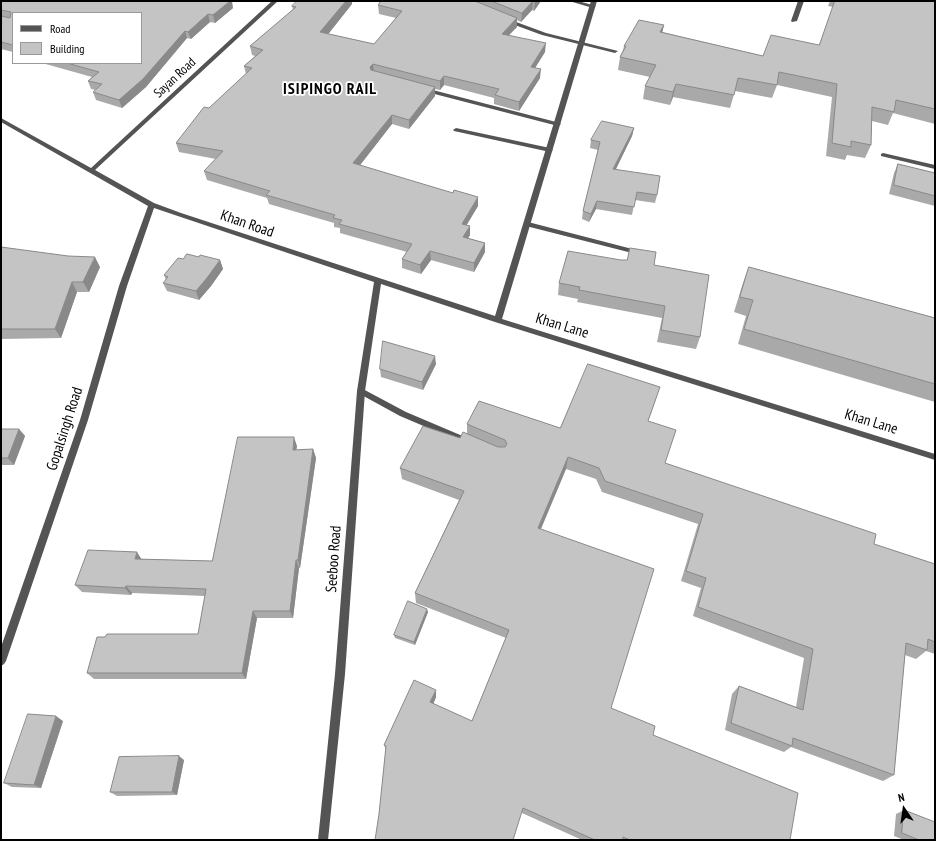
<!DOCTYPE html>
<html>
<head>
<meta charset="utf-8">
<style>
	body { margin:0 }
	#map { position:relative; width:936px; height:841px; overflow:hidden; background:#fff; font-family:"PT Sans Narrow",sans-serif }
	canvas { display:block }
	.frame { position:absolute; inset:0; border:2px solid #000; pointer-events:none }
	.legend { position:absolute; left:12px; top:12px; width:130px; height:52px; box-sizing:border-box; background:#fff; border:1px solid #999; margin:0; padding:5px 7px; list-style:none; font-size:12px; color:#000 }
	.legend li { display:flex; align-items:center; gap:8px; height:20px }
	.legend b { width:20px; border:1px solid #999 }
	.north { position:absolute; left:884px; top:789px; width:40px; height:40px; -webkit-text-stroke:3px #fff; paint-order:stroke; rotate:347deg; font-size:11px; font-weight:700; line-height:16px; text-align:center; color:#000 }
	.north::after { content:''; display:block; margin:auto; width:14px; height:18px; background:#000; clip-path:polygon(50% 0,100% 100%,50% 72%,0 100%) }
</style>
</head>
<body>
<div id="map">
<canvas width="936" height="841"></canvas>
<div class="frame"></div>
<ul class="legend">
<li><b style="height:5px;background:#545454"></b>Road</li>
<li><b style="height:11px;background:#c4c4c4"></b>Building</li>
</ul>
<div class="north">N</div>
</div>
<script>
const c = document.querySelector('canvas').getContext('2d');
c.lineJoin = 'round';
function fill(path, color) {
  c.fillStyle = color;
  c.fill(path, 'evenodd');
}
function trace(path, color, width, dash) {
  c.strokeStyle = color;
  c.lineWidth = width;
  c.lineCap = dash ? 'butt' : 'round';
  c.setLineDash(dash || []);
  c.stroke(path);
}
function label(font, color, halo, rows, align = 'center') {
  c.font = font + ' "PT Sans Narrow",sans-serif';
  c.lineWidth = 3.5;
  c.setLineDash([]);
  c.textBaseline = 'middle';
  c.strokeStyle = halo;
  c.fillStyle = color;
  for (const [text, x, y, turn = 0] of rows) {
    c.save();
    c.translate(x, y);
    c.rotate((+turn || 0) * Math.PI / 180);
    c.textAlign = isNaN(turn) ? turn : align;
    if (halo) c.strokeText(text, 0, 0);
    c.fillText(text, 0, 0);
    c.restore();
  }
}
const lane = new Path2D(`
	M569,1H578L596,6L593,8Z
	M798,1H804L797,21L792,22L791,21Z
	M504,19H508L546,33L618,51L615,53L542,35L504,21Z
	M425,88L560,123L561,124L558,126L423,91L422,90Z
	M456,128L550,148L553,150L550,152L454,131L453,130Z
	M883,153L935,165V169L881,156V154Z
	M526,222H528L640,251L643,253L640,255L526,226Z
	M361,388L406,412L472,440L473,442L472,444H466L400,416L358,393L357,391L358,389Z`);
const street = new Path2D(`
	M272,1H278L95,170L154,203L181,213L495,316L591,1H597L502,319L935,454V460L495,322L381,284L365,391L345,674L328,840H318L335,674L357,391L374,282L154,208L127,286L88,420L6,661L4,664L1,666V647L80,420L119,286L148,206L1,122V118L91,168Z`);
const wall = new Path2D(`
	M1,1L233,8L215,23L210,22L191,39L187,38L146,87L122,108L96,100L93,92L96,90L91,89L88,81L92,77L42,63H141L13,13V52L1,49Z
	M381,1H541L534,11L532,10L521,22L517,20V27L509,35L545,52L535,68L540,78L519,111L494,104V98L444,85L440,90L435,89V96L409,129L392,124L360,165L478,206L466,225L470,226V235L468,238L485,243V252L474,272L431,260L421,274L402,268V259L407,252L340,233V228L334,227V223L269,204L267,198L207,180L204,171L216,159L179,152L176,143L209,108L246,74L244,66L255,56L252,55L250,46L293,10L292,6L352,4L328,34L374,44L396,18L379,14L378,5Z
	M830,1H935V124L893,113L888,125L872,121L871,145L865,158L847,155L845,160L826,156L832,97L777,85L772,98L735,91L730,108L673,97L670,105L643,99L645,86L650,77L618,70L620,57L623,50L624,46L664,25L662,32L763,56L819,45L833,7L828,6Z
	M634,128L632,136L616,169L657,195L655,203L635,200L632,215L596,209L589,222L582,219L583,211L598,150L590,148L591,140Z
	M898,164L935,173V206L889,194L894,173Z
	M1,247L100,267L89,292H77L61,338L1,339Z
	M199,257L220,260L223,269L211,286L199,300L167,291L163,283L166,280L164,275L183,259Z
	M621,260L654,265L700,337L696,349L657,342L662,318L577,302L578,299L558,295L559,283Z
	M749,267L935,318V402L738,344L746,316L734,312L743,283Z
	M436,364L423,390L381,377L380,369Z
	M656,399L648,421L665,463L874,544L935,564V654L926,651L916,659L905,655L894,775L883,781L791,747L784,752L725,730L732,694L739,686L796,707L804,658L693,616L701,588L681,581L698,524L602,492L596,479L566,469L541,529L611,708L653,735L790,840H582L522,813L379,814L386,750L384,745L436,690V697L433,704L472,721L506,638L416,603L415,593L459,500L402,479L400,468L467,434V424L560,428Z
	M1,429H19L25,436L14,465H1Z
	M297,446L296,450L313,449L316,458L300,568H299L293,618H257L246,679H94L87,673L105,637L198,634L205,596L132,593L131,595L82,592L75,585L141,559L212,561Z
	M428,612L415,645L395,638L394,635Z
	M63,721L41,788L12,787L4,783Z
	M184,760L177,795L117,796L110,792Z
	M904,810L935,840H904L894,836L896,814Z`);
const shadedWall = new Path2D(`
	M230,1H232L233,8L215,23L213,15Z
	M346,1H352V4L322,42L320,32Z
	M533,1L532,10L521,22L522,13Z
	M535,1H541L534,11Z
	M208,14L210,22L191,39L188,32Z
	M517,18V27L501,43L502,34Z
	M664,25L661,38L660,32Z
	M185,31L187,38L146,87L122,108L119,100Z
	M546,43L545,52L530,76L531,67Z
	M373,64L374,74L370,76V67Z
	M541,69L540,78L519,111V102Z
	M444,76V85L440,90V81Z
	M676,84L673,97L670,105L673,92Z
	M435,87V96L409,129V120Z
	M392,115V124L354,173L353,163Z
	M634,128L632,136L612,177L613,169Z
	M478,197V206L462,233V224Z
	M597,201L596,209L589,222L591,214Z
	M470,226V235L463,246V237Z
	M485,243V252L474,272V263Z
	M430,251L431,260L421,274L420,265Z
	M95,257L100,267L89,292L83,282Z
	M220,260L223,269L211,286L199,300L196,291Z
	M72,282L77,292L61,338L55,329Z
	M435,356L436,364L423,390L422,382Z
	M19,429L25,436L14,465L8,458Z
	M294,437L297,446L295,458L293,450Z
	M313,449L316,458L300,568L298,560Z
	M568,457L566,469L537,538L538,528Z
	M137,552L142,560L135,559Z
	M296,560L299,568L293,618L290,611Z
	M126,586L132,593L131,595L125,588Z
	M427,609L428,612L415,645L414,642Z
	M253,611L257,618L246,679L242,673Z
	M436,690V697L431,710L430,702Z
	M56,716L63,721L41,788L34,785Z
	M179,756L184,760L177,795L172,792Z`);
const building = new Path2D(`
	M1,1H230L213,15L208,14L188,32L185,31L143,79L119,100L93,92L102,84L88,81L99,72L67,63H141V13H13V45L1,42V16L10,18L11,12L1,10Z
	M297,1H346L320,32L374,44L402,11L378,5L381,1H475L517,18L502,34L546,43L531,67L541,69L519,102L495,95L499,89L444,76L440,81L373,64L370,67L371,70L435,87L409,120L392,115L353,163L453,193L454,190L478,197L462,224L470,226L463,237L485,243L474,263L430,251L420,265L402,259L412,244L339,224L342,220L333,218L335,215L266,195L270,191L204,171L223,151L176,143L204,107L209,108L252,68L244,66L263,50L250,46L296,7L292,6Z
	M492,1H535H533L522,13Z
	M835,1H935V109L896,100L894,112L872,107L871,145L851,141V147L832,143L837,84L779,72L777,85L738,78L734,95L676,84L673,92L645,86L656,65L620,57L626,46H624L639,20L664,25L660,32L763,56L771,35L819,45Z
	M602,121L634,128L613,169L660,176L657,195L637,192L634,207L597,201L591,214L583,211L600,142L591,140Z
	M898,164L935,173V196L894,185Z
	M1,247L68,256L95,257L83,282H72L55,329H1Z
	M630,248L656,252L654,265L709,275L700,337L661,330L665,306L579,290L580,287L559,283L568,251L621,260H627Z
	M187,254L199,257L200,255L220,260L207,278L196,291L163,283L168,277L164,275L178,258L183,259Z
	M749,267L935,318V384L744,329L753,300L740,297Z
	M383,341L435,356L422,382L380,369Z
	M588,364L660,387L648,421L676,430L665,463L876,534L874,544L935,564V642L928,639L927,650L906,643L894,775L793,738L792,746L731,723L739,686L803,710L813,649L698,607L706,578L686,571L703,514L605,481L599,468L568,457L538,528L654,569L611,708L655,726L653,735L798,793L790,840H630L623,837V840H595L523,808L513,840H375L379,814L386,746L384,745L414,680L436,690L430,702L472,721L509,630L415,593L464,491L400,468L423,426L460,438L463,432L498,447H505L507,444L505,440L467,424L479,401L560,428Z
	M1,429H19L8,458H1Z
	M238,437H294L293,450L313,449L298,560H296L290,611H253L242,673H87L97,637H105L107,634H198L206,589L126,586L125,588L75,585L88,550L137,552L135,559L212,561Z
	M408,601L427,609L414,642L394,635Z
	M28,714L56,716L34,785L4,783Z
	M179,756L172,792H110L119,757Z
	M904,810L935,822V840H919L902,833Z`);
const farStreetnames = [
	["Sayan Road",175,78,-43]
];
const streetNames = [
	["Khan Road",247,224,19],
	["Khan Lane",562,326,17],
	["Khan Lane",871,422,17],
	["Gopalsingh Road",65,429,-72],
	["Seeboo Road",334,559,-86]
];
const farDistrictnames = [
	["ISIPINGO RAIL",330,89]
];
fill(lane, '#545454');
fill(street, '#545454');
fill(wall, '#a9a9a9');
fill(shadedWall, '#898989');
fill(building, '#c4c4c4');
trace(building, '#898989', 1);
label('13px', '#000', '#fff', farStreetnames);
label('15px', '#000', '#fff', streetNames);
c.letterSpacing = '1px';
label('bold 16px', '#000', '#fff', farDistrictnames);
c.letterSpacing = '0px';
</script>
</body>
</html>
